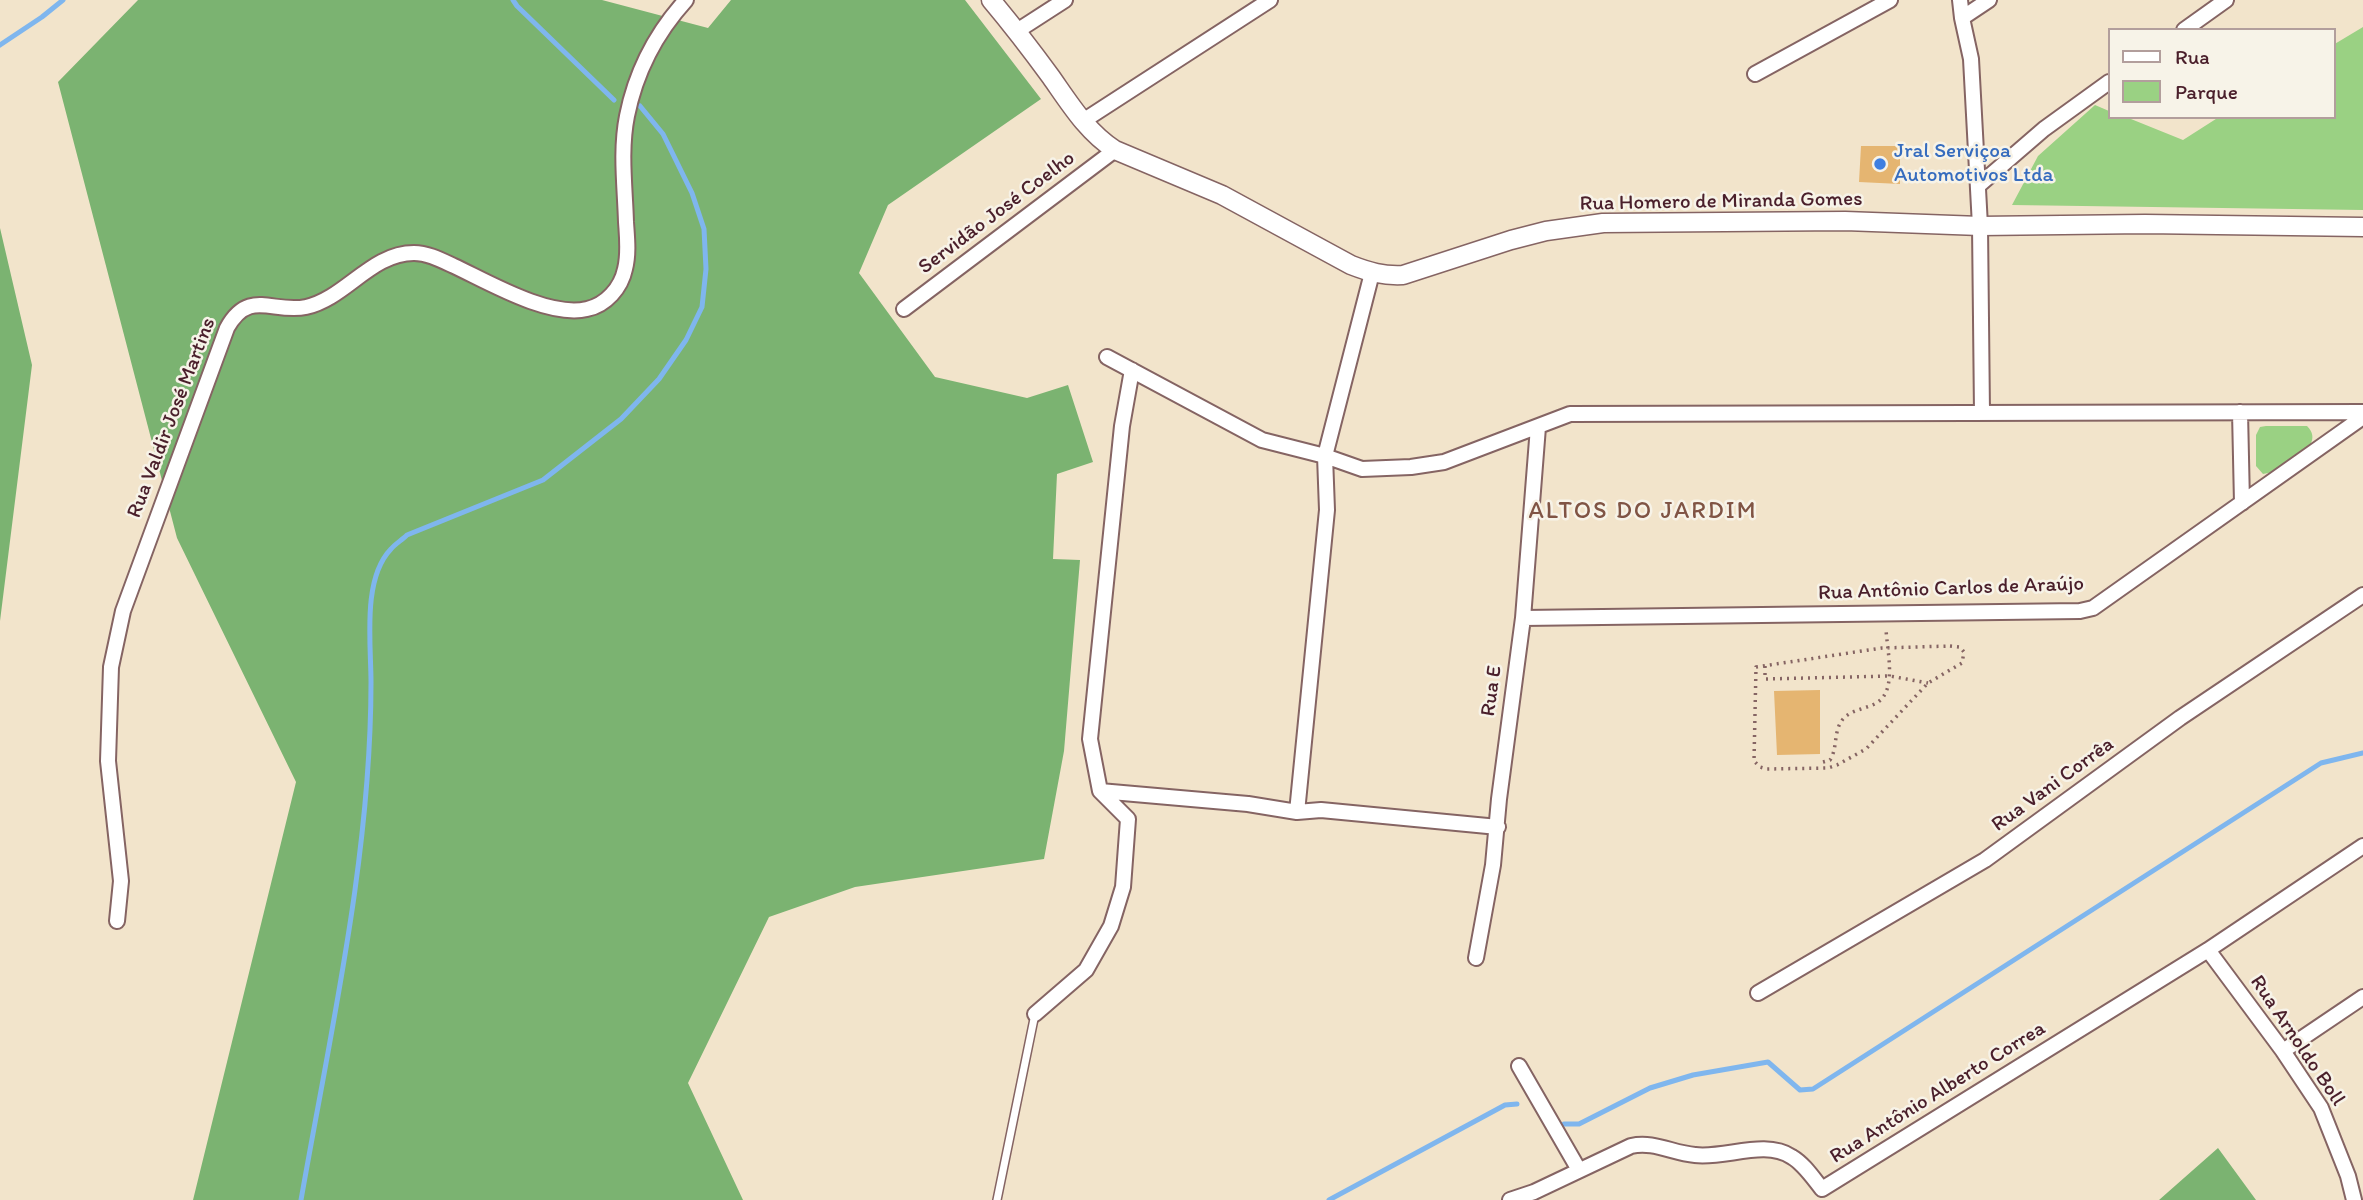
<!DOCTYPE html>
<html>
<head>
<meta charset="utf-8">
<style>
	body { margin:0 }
	#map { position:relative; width:2363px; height:1200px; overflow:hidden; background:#f2e4cb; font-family:Itim,sans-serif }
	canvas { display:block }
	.legend { position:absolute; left:2108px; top:28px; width:228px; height:91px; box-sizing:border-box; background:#f7f3e8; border:2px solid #b29e9c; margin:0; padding:9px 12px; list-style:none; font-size:21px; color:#4a1f2b }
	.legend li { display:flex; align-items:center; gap:14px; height:35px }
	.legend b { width:35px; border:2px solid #b29e9c }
</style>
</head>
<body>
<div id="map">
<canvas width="2363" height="1200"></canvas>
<ul class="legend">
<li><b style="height:9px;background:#fff"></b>Rua</li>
<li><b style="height:19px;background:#9ad183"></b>Parque</li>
</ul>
</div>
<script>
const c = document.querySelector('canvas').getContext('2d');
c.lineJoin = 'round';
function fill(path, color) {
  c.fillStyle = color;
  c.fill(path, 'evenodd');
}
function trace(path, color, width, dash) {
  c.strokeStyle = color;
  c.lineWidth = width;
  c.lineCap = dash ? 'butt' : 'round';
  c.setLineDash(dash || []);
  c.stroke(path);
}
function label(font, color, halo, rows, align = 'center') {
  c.font = font + ' Itim,sans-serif';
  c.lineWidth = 5;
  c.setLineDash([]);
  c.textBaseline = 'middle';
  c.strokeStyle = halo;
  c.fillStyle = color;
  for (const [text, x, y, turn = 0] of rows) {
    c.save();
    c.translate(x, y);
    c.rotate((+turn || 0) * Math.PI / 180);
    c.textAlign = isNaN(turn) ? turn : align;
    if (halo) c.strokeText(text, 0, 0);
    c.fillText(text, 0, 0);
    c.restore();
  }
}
const green = new Path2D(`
	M2363,27V210L2012,205L2038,156L2095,105L2109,111V117H2126L2183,140L2219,117H2333V45Z
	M2266,426H2307C2313,432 2314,438 2310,445L2273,472L2263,474L2256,466V435L2260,427Z`);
const forest = new Path2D(`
	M138,0H602L708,28L731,0H965L1041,99L888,205L859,273L935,377L1027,398L1068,385L1093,462L1057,474L1053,559L1080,560L1064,751L1044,859L855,887L769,917L688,1083L743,1200H193L296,782L177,538L58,82Z
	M0,228L32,365L0,621Z
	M2218,1148L2256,1200H2159Z`);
const stream = new Path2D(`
	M513,0L517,6L614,100
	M0,45L42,17L63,0
	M1564,1124H1579L1650,1088L1693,1075L1768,1062L1800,1090L1813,1089L2321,763L2363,753
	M301,1200C331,1029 371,855 371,682C371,643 362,579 391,549C395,544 402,540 407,535L543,480L621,419L659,379L686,340L702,307L706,269L704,229L692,193L663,134L640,106
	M1329,1200L1505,1105L1517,1104`);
const building = new Path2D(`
	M1861,146H1900V184L1859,182Z
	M1820,690V754L1777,755L1774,691Z`);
const path = new Path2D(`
	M1950,646L1960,647L1964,652L1962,663L1928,683L1866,749L1837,765L1828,768L1767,769L1760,767L1754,761L1756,667L1882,648Z
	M1765,666V679L1890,676L1928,683
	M1823,762L1830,760C1838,748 1833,731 1843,719C1852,709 1867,709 1878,702C1897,689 1887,650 1886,629`);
const service = new Path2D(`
	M997,1200L1035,1014`);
const minor = new Path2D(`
	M1960,0L1962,18L1971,59L1980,226L1982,413
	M1962,18L1989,0
	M2184,30L2226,0
	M1017,31L1065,0
	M1755,74L1890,0
	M1083,121L1270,0
	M1978,186L2044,129L2109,82
	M904,309L1115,150
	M1107,357L1262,440L1325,456L1362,469L1411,467L1444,462L1570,414L2363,412
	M2240,412L2242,503
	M1523,618L2080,611L2093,608L2363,417
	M1100,791L1248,804L1297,812L1321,810L1498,827
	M1297,812L1327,510L1325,456L1372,273
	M117,921L121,881L108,761L111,667L123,611L227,328C249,288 273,314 306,307C346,298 371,253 414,253C428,253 441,260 454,266C488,282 549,318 587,309C606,305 621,288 625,269C629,254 627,237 626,222C625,187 620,151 627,116C636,71 656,33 686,0
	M2208,950L2283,1051L2321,1108L2348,1176L2354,1200
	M1476,958L1493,865L1499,799L1523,618L1538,427
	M1758,993L1985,860L2180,718L2363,595
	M1035,1014L1086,970L1111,926L1123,887L1128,819L1100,791L1090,739L1122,426L1132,370
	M2283,1051L2363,997
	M1519,1066L1579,1170
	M1510,1200L1534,1192L1631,1146C1654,1141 1672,1153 1695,1155C1725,1159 1765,1139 1792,1157C1804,1164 1813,1178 1822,1189L2208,950L2363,846`);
const tertiary = new Path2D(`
	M991,0C1012,25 1032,51 1051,77C1070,104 1087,132 1115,150L1222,195L1351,265C1369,272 1383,276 1403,275L1511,240L1546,231L1603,223L1845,221L1980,226L2145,224L2363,227`);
const markers = [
	[1880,164,7,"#3f7fe0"]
];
const shopNames = [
	["Jral Serviçoa",1894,152],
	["Automotivos Ltda",1894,176]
];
const streetNames = [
	["Rua Homero de Miranda Gomes",1721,202,-1],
	["Servidão José Coelho",997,213,-37],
	["Rua Valdir José Martins",172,418,-69],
	["Rua Antônio Carlos de Araújo",1951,589,-2],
	["Rua E",1492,691,-82],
	["Rua Vani Corrêa",2053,785,-36],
	["Rua Arnoldo Boll",2297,1041,56],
	["Rua Antônio Alberto Correa",1938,1093,-32]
];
const quarterNames = [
	["ALTOS DO JARDIM",1643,512]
];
fill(green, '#9ad183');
fill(forest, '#7bb371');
trace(stream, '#7fb6ee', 5);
fill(building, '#e5b571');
trace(service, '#856463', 10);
trace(minor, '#856463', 18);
trace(tertiary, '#856463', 21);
trace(path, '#856463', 3.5, [2, 5]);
trace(service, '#fff', 7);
trace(minor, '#fff', 14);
trace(tertiary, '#fff', 18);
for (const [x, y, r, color] of markers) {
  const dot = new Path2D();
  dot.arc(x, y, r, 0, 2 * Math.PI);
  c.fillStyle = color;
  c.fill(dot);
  trace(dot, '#f7f3e8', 2.5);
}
label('21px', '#366cbe', '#f7f3e8', shopNames, 'left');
label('21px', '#4a1f2b', '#f7f3e8', streetNames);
c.letterSpacing = '2px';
label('24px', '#805444', '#f7f3e8', quarterNames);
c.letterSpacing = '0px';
</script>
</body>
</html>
